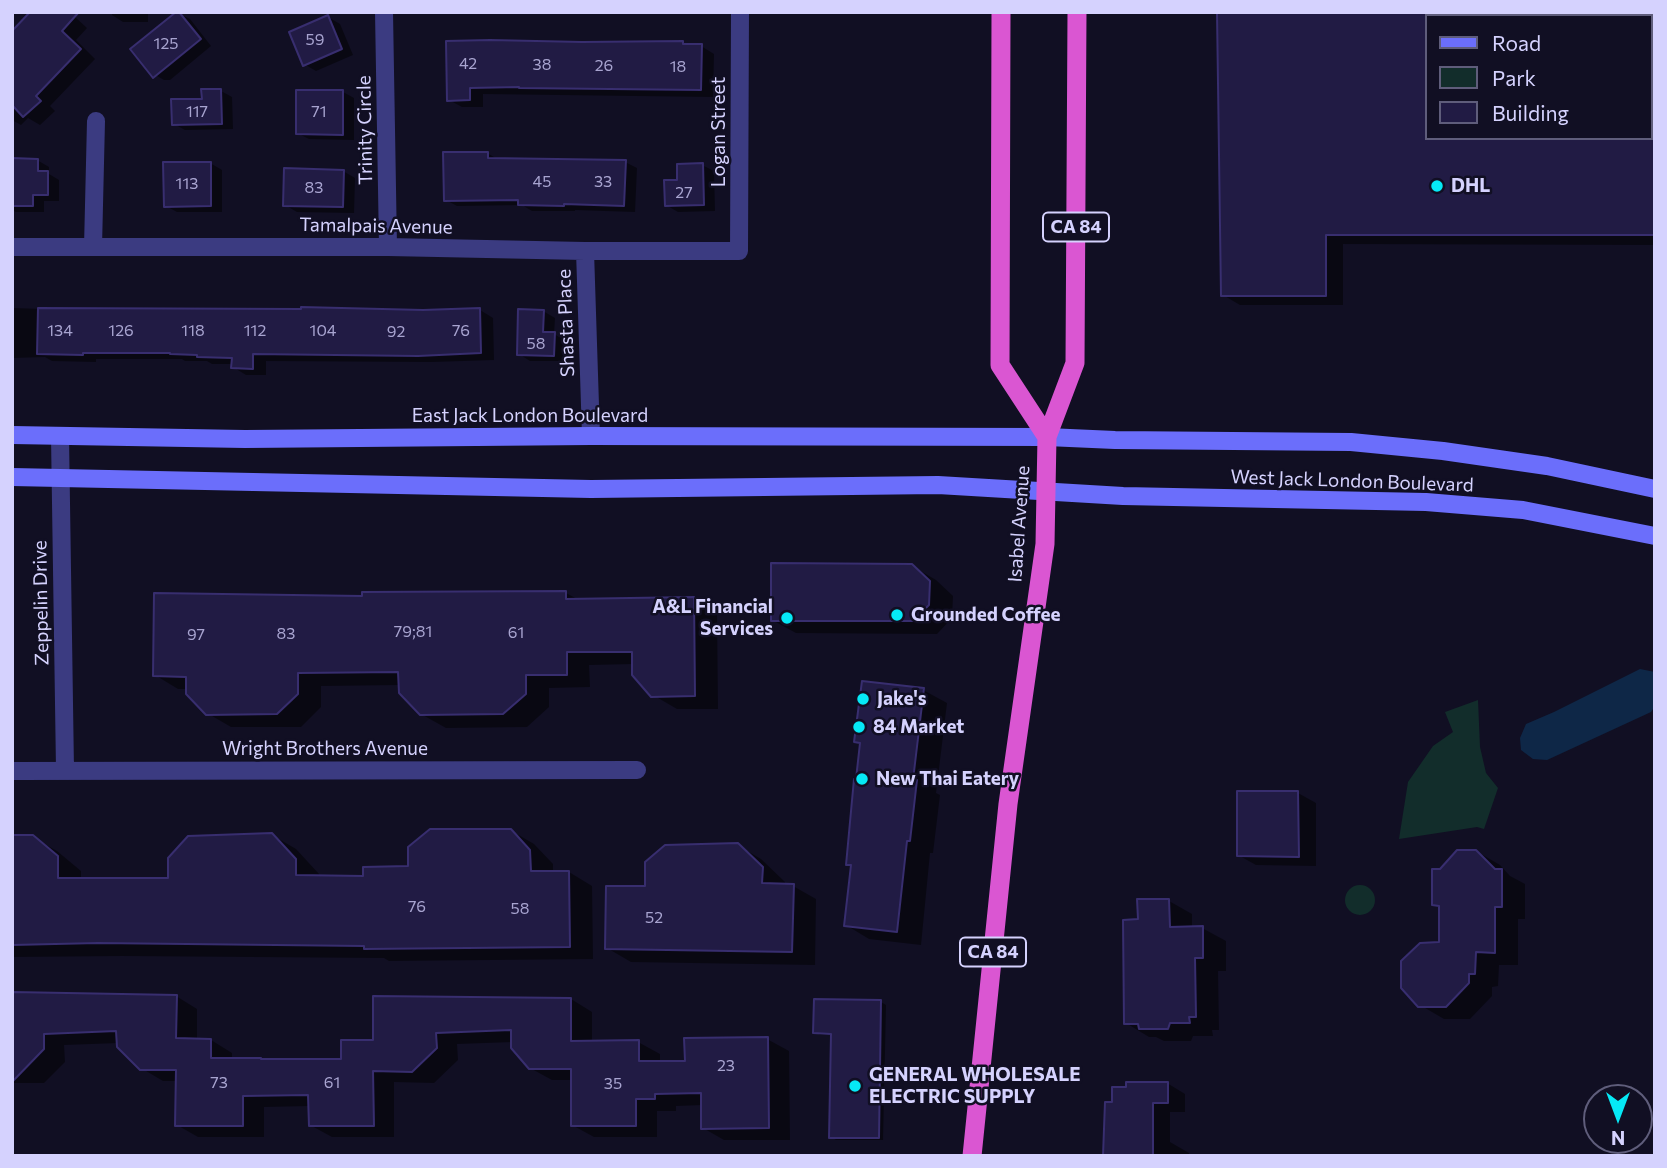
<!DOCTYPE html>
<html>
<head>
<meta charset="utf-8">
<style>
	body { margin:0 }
	#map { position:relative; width:1667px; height:1168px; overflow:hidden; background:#110f23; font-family:Commissioner,sans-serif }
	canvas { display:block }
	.frame { position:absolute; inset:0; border:14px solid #d5d2fe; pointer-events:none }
	.legend { position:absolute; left:1425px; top:14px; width:228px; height:126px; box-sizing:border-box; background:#110f23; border:2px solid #5f5d7b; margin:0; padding:9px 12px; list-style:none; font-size:21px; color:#d5d2fe }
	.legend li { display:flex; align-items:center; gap:14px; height:35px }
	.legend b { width:35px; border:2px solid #5f5d7b }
	.north { position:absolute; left:1583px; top:1084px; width:70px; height:70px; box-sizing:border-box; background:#110f23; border:2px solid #5f5d7b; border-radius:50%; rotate:180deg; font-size:19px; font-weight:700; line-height:28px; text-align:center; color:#d5d2fe }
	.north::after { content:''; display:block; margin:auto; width:24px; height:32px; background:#06e9f6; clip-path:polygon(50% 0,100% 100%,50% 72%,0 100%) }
</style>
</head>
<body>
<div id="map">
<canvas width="1667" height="1168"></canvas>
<div class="frame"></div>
<ul class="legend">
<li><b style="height:9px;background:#6b6efb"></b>Road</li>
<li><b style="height:19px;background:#122d2b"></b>Park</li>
<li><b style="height:19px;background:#211b44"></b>Building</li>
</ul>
<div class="north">N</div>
</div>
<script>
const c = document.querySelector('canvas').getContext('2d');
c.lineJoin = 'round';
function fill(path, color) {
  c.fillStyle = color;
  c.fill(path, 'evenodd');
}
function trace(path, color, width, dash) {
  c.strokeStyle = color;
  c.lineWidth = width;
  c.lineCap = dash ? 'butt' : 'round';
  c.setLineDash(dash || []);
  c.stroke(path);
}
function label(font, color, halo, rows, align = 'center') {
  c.font = font + ' Commissioner,sans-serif';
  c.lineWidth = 5;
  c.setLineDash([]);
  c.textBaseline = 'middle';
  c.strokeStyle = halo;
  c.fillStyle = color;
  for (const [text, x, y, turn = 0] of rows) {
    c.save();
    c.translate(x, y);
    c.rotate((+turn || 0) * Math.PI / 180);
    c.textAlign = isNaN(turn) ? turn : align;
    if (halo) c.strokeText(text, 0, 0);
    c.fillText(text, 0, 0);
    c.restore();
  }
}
const green = new Path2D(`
	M1478,700L1480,747L1486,773L1498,788L1484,829L1477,827L1399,839L1408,782L1433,746L1453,732L1445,712Z
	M1345 900a15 15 0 1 1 30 0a15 15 0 1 1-30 0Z`);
const water = new Path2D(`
	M1640,669L1655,672V706L1651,712L1547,760L1533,759L1521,750L1520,738L1526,724L1554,712Z`);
const shadow = new Path2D(`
	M112,12H148V22H123L112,15Z
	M1219,12H1655V245L1343,244V305H1240L1223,295ZM1427,16H1651V138H1427Z
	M178,13L190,19L211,46L170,80H164L152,73Z
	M74,16L87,28L76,40L95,59L50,106L55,111L40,125L28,118L21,125L12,120V70Z
	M328,17L340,24L353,55L316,71L304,64Z
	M448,43H683L687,46H701L714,54L713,97L483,94V107H462L449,100Z
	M221,91L232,97L233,129L185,130L174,124L203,100Z
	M343,92L354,98V140L309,139L297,133Z
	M487,153L499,160L625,162L637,168L635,212L575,210V211H532L522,205L457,206L446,200Z
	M12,160H37L49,167V174L59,180V201H44V212H16L12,210Z
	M210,163L222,170V212H177L166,206Z
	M702,165L714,171L715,211L678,212L666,205L679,182Z
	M343,171L355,178L354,213L297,212L285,205Z
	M12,308L104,311L423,312L480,310L493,318L494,360L432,362L266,361V375H246L233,367V364H212L207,361H185L182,359H96V362L52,361L45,357L12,358Z
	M543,311L555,318L554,334L566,341L565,361H530L519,354Z
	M912,566L936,580L953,596L952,618L937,634L796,633L772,620Z
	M566,593L579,600L694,599L717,613L718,709H677L653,695L634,664L589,665L590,687L549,688V707L527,727L446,728L421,714L400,685L321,686V707L301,727H231L207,713L188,689H178L155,675L363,598Z
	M923,690L947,703L936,793L940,795L933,853H930L921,945L869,939L846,925L852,866L848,864L861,745L856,742Z
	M1298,793L1316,803V866L1256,865L1238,855Z
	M510,830L534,844L553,864V872H569L592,886L593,959L389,961L384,958L123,956L12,957V837H32L57,851L81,871V880L170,879L272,835L296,849L319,874V877L365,878L410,868Z
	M737,845L761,859L785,882V885L793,886L816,899L815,965L631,962L607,948Z
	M1476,851L1500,865L1510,876L1525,884V919H1518V965H1499L1498,986L1492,987V996L1470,1019H1444L1420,1005L1441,944V908L1434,904L1440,870Z
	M1169,901L1192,914V928H1202L1226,941V971H1218L1219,1030H1212L1213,1036H1193L1191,1041H1164L1156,1037H1149L1126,1023L1139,921Z
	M12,994L176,996L197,1009V1040H211L232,1053V1059L343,1061L375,1042L571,999L592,1012V1042H638L660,1054V1062H686L767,1039L789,1051L790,1140H724L703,1128V1105L676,1106V1111H657V1137H594L572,1125V1080H552L530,1068L513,1042L457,1044L458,1060L434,1083L394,1082V1137H332L310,1125V1106L264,1107V1137H198L177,1125L178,1081H163L141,1068L119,1043L64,1045L65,1062L44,1083H12Z
	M881,1002L886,1005L883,1140H836L831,1137L832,1035H820L815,1032Z
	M1167,1083L1185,1094V1112H1170V1142L1189,1153V1156H1105L1114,1103Z`);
const building = new Path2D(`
	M30,12H79L62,31L81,49L36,96L41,101L23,117L12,105V31Z
	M176,12H179L201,39L153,78L130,49Z
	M1217,12H1427V138H1655V235H1326V296H1221Z
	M328,15L342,49L303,66L289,32Z
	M490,40L582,42L683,41V44H702L701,90L519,88V87L470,88V100L447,101L446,41Z
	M201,89H221L222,124L172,125L171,99H202Z
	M296,90H343V135L296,134Z
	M443,152H488V158L626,160L624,206L564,204V206L518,205V200L444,201Z
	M12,158L38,159V171H48V195H33V206H12Z
	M163,162H211V206L164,207Z
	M703,163L704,205L665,206L664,180H677V164Z
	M284,168L344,170L343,207L283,206Z
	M301,307L423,310L480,308L481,353L418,356L253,354V369L231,368L232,358L197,357V355L170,354V353H83V355L37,354L38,308L301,309Z
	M518,309L544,310L543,332H555L554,356L517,355Z
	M771,563L912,564L930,581L929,605L913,621H771Z
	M566,591V599L694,597L695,696L651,697L632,675V652H567V675H526V694L503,714L420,715L399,693L398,672L298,673V694L277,714L206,715L186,694V677L153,676L154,593L362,596V592Z
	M862,681L924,688L913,780H917L910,841H907L897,932L844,926L851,865H846L854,779H856L860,743L854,742Z
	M1237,791H1298L1299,857L1237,856Z
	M430,829H511L530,850L531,871H569L570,947L364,949V946L98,943L12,945V835H33L58,856V878H168V858L188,836L272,833L296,859V875L363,876V867L408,866V847Z
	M738,843L763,867L762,883L794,884L792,952L605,949L606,886H645V862L665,845Z
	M1457,850H1476L1495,869H1502V907H1495V953L1476,952L1475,974H1469V983L1446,1007H1418L1401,988V961L1420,943L1439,942V906L1432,905V869H1440Z
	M1137,899H1169L1170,927L1203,926V958H1195L1196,1017H1189L1190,1023H1170L1168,1029H1139L1138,1024H1124L1123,920L1138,919Z
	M12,992L177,995L176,1038L211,1039V1058H261V1059H341V1040H373V996L571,998V1041L639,1040V1061H685L684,1038L768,1037L769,1128L701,1129V1093L655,1094V1099H636V1126H571V1069H529L511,1048V1030L436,1033L437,1048L412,1072L373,1071L374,1126H309L308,1095L243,1096V1126H175L176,1070H140L117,1047L116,1031L44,1034V1049L12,1082Z
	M814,999L881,1000L879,1138H829L831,1034L813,1033Z
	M1126,1082H1168V1103H1153V1156H1103L1105,1102H1112V1087H1126Z`);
const minor = new Path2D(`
	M384,12L388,247
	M12,247H388L585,251H739L740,12
	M93,247L96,121
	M585,251L591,436
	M60,436L65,770
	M12,771L637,770`);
const secondary = new Path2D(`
	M12,435L245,439L591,436L1047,437L1115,440L1351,442L1443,451L1547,466L1655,489
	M12,477L591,489L938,485L1123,496L1426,502L1523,510L1655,536`);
const trunk = new Path2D(`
	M1001,12L1000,365L1047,437
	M972,1156L1008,804L1045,544L1047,437L1075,363L1077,12`);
const markers = [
	[1437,186,7,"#06e9f6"],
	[897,615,7,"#06e9f6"],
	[787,618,7,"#06e9f6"],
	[863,699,7,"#06e9f6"],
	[859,727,7,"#06e9f6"],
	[862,779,7,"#06e9f6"],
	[855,1086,7,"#06e9f6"]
];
const numberNames = [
	["59",315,40],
	["125",166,44],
	["42",468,64],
	["38",542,65],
	["26",604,66],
	["18",678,67],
	["117",197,112],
	["71",319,112],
	["45",542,182],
	["33",603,182],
	["113",187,184],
	["83",314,188],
	["27",684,193],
	["134",60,331],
	["126",121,331],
	["118",193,331],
	["112",255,331],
	["104",323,331],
	["76",461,331],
	["92",396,332],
	["58",536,344],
	["79;81",413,632],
	["61",516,633],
	["83",286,634],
	["97",196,635],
	["76",417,907],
	["58",520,909],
	["52",654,918],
	["23",726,1066],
	["73",219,1083],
	["61",332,1083],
	["35",613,1084]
];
const shields = [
	[1076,227,66],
	[993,952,66]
];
const shieldNames = [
	["CA 84",1076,227],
	["CA 84",993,952]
];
const streetNames = [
	["Trinity Circle",365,130,-91],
	["Logan Street",719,132,-90],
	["Tamalpais Avenue",376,226,1],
	["Shasta Place",566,323,-92],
	["East Jack London Boulevard",530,416],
	["West Jack London Boulevard",1352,481,2],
	["Isabel Avenue",1019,524,-86],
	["Zeppelin Drive",41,603,-91],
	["Wright Brothers Avenue",325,749]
];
const poiNames = [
	["DHL",1451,186],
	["A&L Financial",773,607,"right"],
	["Services",773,629,"right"],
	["Grounded Coffee",911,615],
	["Jake's",877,699],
	["84 Market",873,727],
	["New Thai Eatery",876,779],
	["GENERAL WHOLESALE",869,1075],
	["ELECTRIC SUPPLY",869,1097]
];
fill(green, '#122d2b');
fill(water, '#0e2747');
fill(shadow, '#0007');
fill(building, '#211b44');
trace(building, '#382e6f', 2);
trace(minor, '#3b3b81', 18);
trace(secondary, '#6b6efb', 18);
trace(trunk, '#da56d2', 19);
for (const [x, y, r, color] of markers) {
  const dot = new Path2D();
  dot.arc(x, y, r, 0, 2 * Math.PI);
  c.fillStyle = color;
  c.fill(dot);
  trace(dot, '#110f23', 2.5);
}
label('16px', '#a8a4d0', null, numberNames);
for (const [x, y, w] of shields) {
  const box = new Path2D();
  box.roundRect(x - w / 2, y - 14.5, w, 29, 5);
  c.fillStyle = '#110f23';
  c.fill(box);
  trace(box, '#d5d2fe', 2);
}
label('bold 18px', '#d5d2fe', null, shieldNames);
label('19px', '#d5d2fe', '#110f23', streetNames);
label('bold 19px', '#d5d2fe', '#110f23', poiNames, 'left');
</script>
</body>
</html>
